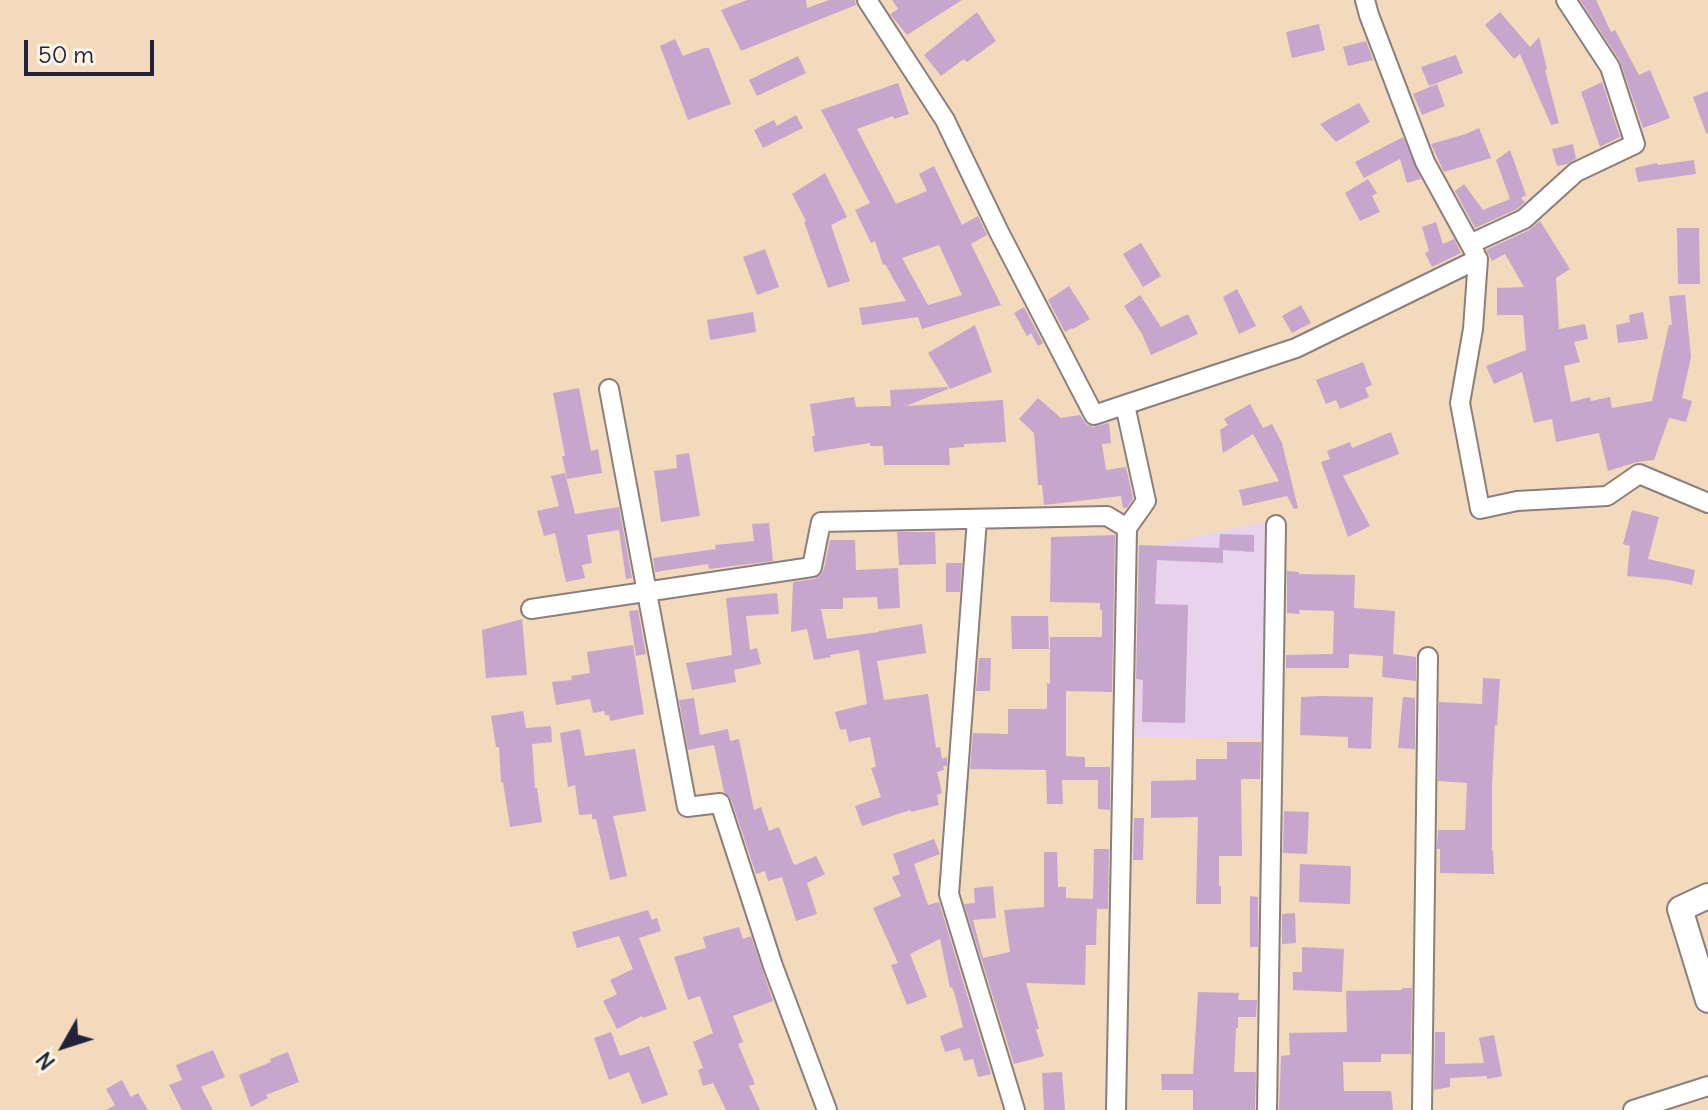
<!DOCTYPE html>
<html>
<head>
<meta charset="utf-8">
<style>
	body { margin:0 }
	#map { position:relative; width:1708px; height:1110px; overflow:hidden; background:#f4dabc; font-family:Delius,sans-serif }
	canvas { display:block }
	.north { position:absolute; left:24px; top:1006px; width:80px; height:80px; -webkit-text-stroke:6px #fcf5e5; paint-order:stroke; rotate:231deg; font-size:22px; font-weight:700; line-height:32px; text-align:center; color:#22223b }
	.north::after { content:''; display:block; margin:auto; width:28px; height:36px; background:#22223b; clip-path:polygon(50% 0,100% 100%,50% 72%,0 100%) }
	.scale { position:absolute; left:24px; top:40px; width:130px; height:36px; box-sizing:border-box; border:4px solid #22223b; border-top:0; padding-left:10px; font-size:24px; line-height:28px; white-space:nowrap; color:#22223b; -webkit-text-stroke:6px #fcf5e5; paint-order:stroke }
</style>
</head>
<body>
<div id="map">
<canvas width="1708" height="1110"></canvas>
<div class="north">N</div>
<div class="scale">50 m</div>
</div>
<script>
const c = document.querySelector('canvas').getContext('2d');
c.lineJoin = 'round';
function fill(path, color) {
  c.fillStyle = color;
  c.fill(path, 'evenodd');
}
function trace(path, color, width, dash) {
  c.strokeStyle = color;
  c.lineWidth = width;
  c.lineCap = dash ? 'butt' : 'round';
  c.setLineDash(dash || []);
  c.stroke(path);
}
const built = new Path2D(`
	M1268,521L1263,739L1135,737L1141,549Z`);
const building = new Path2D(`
	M747,0H806L807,8L829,0H855L856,5L741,51L721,10Z
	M892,0H962L907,35L890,14L898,9Z
	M1580,0H1596L1611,32L1615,30L1639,75L1650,70L1670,118L1643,128L1620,61Z
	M977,12L996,41L967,62L964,59L941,76L924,55Z
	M1500,12L1530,47L1539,37L1547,69L1545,70L1559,123L1551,125L1520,54L1514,59L1485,25Z
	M1319,24L1325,50L1292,58L1286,32Z
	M675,39L683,56L704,48H709L731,104L688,120L660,46Z
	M1366,41L1373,60L1348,66L1343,47Z
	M1456,55L1463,73L1429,86L1421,67Z
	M798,56L806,73L757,96L749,80Z
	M1602,82L1620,137L1600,147L1581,92Z
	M898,83L909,114L894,119L893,116L857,129L896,204L927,191L919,174L934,166L962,225L978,216L987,235L971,244L1001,305L922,329L918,317L862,325L859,308L906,301L885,264L883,265L875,241L871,243L855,210L870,203L821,110ZM939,245L962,295L928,305L902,258Z
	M1437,84L1445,106L1422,115L1413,94Z
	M1708,91V133H1706L1693,97Z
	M1359,103L1370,122L1336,142L1320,124Z
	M796,115L803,128L763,148L754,130L774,120L777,126Z
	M1479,128L1491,158L1444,172L1431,144L1466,134Z
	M1403,137L1421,179L1407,183L1400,159L1364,178L1355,162Z
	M1573,144L1576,159L1567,164L1557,166L1552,149Z
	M1510,150L1526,195L1521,198L1525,202L1517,209L1475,228L1455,191L1464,184L1483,210L1510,199L1496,160Z
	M1694,160L1696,174L1638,182L1635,168L1657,163L1658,165Z
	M825,173L847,217L831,225L850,281L828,288L804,222L806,221L792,194Z
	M1368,179L1377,193L1372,196L1380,212L1360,221L1345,193Z
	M1540,221L1570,269L1556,278L1559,329L1585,324L1588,339L1574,342L1580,362L1564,366L1571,402L1590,397L1591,401L1610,397L1612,408L1652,401L1669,325H1672L1669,296L1685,295L1691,357L1682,398L1692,401L1686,422L1669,418L1654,460L1637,462L1608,471L1599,433L1556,442L1552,419L1534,423L1522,372L1494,384L1486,366L1526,350L1523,315H1497V288L1524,287L1505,254L1492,261L1486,250L1529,230Z
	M1436,222L1443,244L1454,239L1461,253L1432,267L1425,253L1429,251L1422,227Z
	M1677,228H1699L1700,284H1678Z
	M1141,243L1161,276L1143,287L1123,254Z
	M765,249L779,287L757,295L743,257Z
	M1069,286L1090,319L1073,329L1072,328L1065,332L1048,300Z
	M1237,289L1256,326L1239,334L1223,297Z
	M1140,295L1161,327L1188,314L1198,334L1151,355L1142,334L1124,306Z
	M1301,305L1311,323L1292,333L1282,316Z
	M1024,307L1043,343L1038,346L1031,333L1027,336L1014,313Z
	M753,312L756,332L710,340L707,320Z
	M1643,312L1648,339L1618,343L1616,325L1630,322L1629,315Z
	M975,325L992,372L950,389L928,353Z
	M1363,362L1372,385L1365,388L1369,397L1340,409L1336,400L1326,404L1316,380Z
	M948,387V389L906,406L1003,400L1006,442L964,444V447L949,448L950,465H884L883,446H870V443L814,452L812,436H815L810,404L854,397L856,407L891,406L890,390Z
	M579,388L591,451L598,449L602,473L567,479L562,456H565L553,393Z
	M1038,398L1061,418L1080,415L1086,424L1093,427L1109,423L1111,443L1102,444L1106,470L1126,467L1133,498L1127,508H1123L1121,496L1044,505L1042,485H1038L1034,433L1019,419Z
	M1250,404L1263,428L1272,424L1282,443L1298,508L1294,509L1287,496L1243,506L1239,490L1279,481L1253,434L1223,453L1220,430L1228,425L1224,419Z
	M1391,432L1399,454L1343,476L1370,526L1348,537L1321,462L1330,459L1327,451L1350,442L1352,448Z
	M689,453L700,516L661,522L654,471L677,468L676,455Z
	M565,473L575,514L619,507L632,578L626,579L619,530L587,535L592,563L582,565L585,578L566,582L555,533L544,536L537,511L559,506L551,476Z
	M1632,510L1659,517L1648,559L1695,570L1692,585L1669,580L1627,576L1630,546L1623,544Z
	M769,523L773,561L709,569L708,564L655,572L653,558L716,549L715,545L754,541L752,524Z
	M897,532H935L936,564L899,565Z
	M1220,534L1254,535V552L1223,550V563L1157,560L1155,604L1188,605L1185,723L1142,722L1143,680L1136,679L1139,545L1219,548Z
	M1115,535L1112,692L1066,691V756L1085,757V767H1110V810L1098,809V780H1062L1063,804H1047L1046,770L970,769L973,733L1008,734V709H1047V683L1050,684V637H1102V610H1100V603L1050,602L1051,537Z
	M830,540H855L856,570L898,568L900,608L878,609L877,597L843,598V609H821L827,639L879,632V631L922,624L926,653L877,661L884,700L928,694L936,748L940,747L942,759L947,757V766H943L944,770L937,772L942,793L937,795L939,805L911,812L910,810L862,826L855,806L881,797L871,768L876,767L870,737L849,742L846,729L840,730L835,712L867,704L859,650L830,655L831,657L814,660L807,629L791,632L793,582L814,579L821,575L824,569Z
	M946,563H962L960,592H946Z
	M1287,571L1299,572V574L1355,575L1354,608L1395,611L1393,654L1416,657V681L1382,677L1383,656L1349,654V668H1286V655L1333,654L1334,611L1299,610L1300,614L1287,613Z
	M777,593L779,614L746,616L750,650L757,648L761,664L734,670L736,682L692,690L686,663L732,655L726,598Z
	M638,610L646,654L636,656L629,611Z
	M1011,616H1048L1049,649H1012Z
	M522,619L527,675L486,678L482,630Z
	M633,645L644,714L610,721L609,715H605L604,711L593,713L590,699L556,705L552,682L572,680L571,676L590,673L587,652Z
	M979,658H991L990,691H976Z
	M1483,678L1500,679L1497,725H1495L1492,785V851H1493L1494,874L1440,873V849H1437L1438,830H1465L1467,783L1438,781L1439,702L1482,704Z
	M1321,696L1373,697L1371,749L1348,748V737L1300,735L1301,697Z
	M1403,697L1415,698V749L1398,748Z
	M694,698L700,735L728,729L730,741L739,739L754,810L761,807L769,831L779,827L793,863L795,865L816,856L825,874L807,883L817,914L796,921L782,877L768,881L765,871L756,874L731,799L724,792L714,745L688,750L679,700Z
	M523,711L526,728L551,726L552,742L532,744L535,788H537L542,822L510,827L503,782H501L499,747H496L491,716Z
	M580,729L585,756L635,749L646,811L613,816L627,876L610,880L596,819H592V814L579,815L575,785L568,787L560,733Z
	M1227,742H1261L1260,779H1241L1242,856H1219V886H1221V904H1196L1198,817L1151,818V781L1196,780V759H1227Z
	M1284,811L1309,812L1307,854L1283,853Z
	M1134,818H1144L1143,860H1133Z
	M934,839L940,854L914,864L928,905L939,902L991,1074L978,1077L973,1059L964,1061L960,1048L945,1052L940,1036L963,1027L955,995L952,987L950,988L940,939L910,954L927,997L907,1005L891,965L898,963L873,908L901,896L892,877L900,874L893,854Z
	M1094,849H1109L1108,909H1097L1096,945H1086L1085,985L1026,983L1039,1029H1036L1044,1056L1014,1064L964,904L975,903L974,888L993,886L996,918L973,920L983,958L1010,952L1004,910L1044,907V852H1057L1058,887H1066V898L1093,899Z
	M1300,864L1351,866L1350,904L1299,902Z
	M1250,896L1258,897V947H1250Z
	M648,910L652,920L657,918L661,931L639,938L667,1009L643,1018L642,1016L617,1029L603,1001L617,994L610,980L633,969L619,936L577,948L572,932Z
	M1295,913L1296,943L1282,944V914Z
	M739,927L743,939L751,936L773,1001L733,1016L743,1042L738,1044L755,1084L749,1086L760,1110H726L713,1083L703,1086L698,1070L703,1068L693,1042L713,1033L700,996L688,1000L674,957L706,948L703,937Z
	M1302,947L1344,949L1342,992L1293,990V972H1302Z
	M1402,988H1412L1411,1054H1381V1062H1343L1344,1091H1391L1393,1110H1279L1281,1056L1290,1055L1289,1033L1347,1032L1346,991L1402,990Z
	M1198,992L1239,993L1238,1000H1257L1256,1017H1238V1028H1236L1234,1072H1256L1255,1110H1193V1090H1162L1161,1074H1193Z
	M611,1032L620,1056L649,1046L668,1095L642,1104L629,1072L609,1080L594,1038Z
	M1435,1032H1445V1064L1484,1063L1479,1038L1494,1035L1502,1076L1487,1079V1076L1450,1078V1087L1434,1090Z
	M213,1050L225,1077L201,1087L213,1110H182L169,1085L182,1080L176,1065Z
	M288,1052L299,1082L266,1095L268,1098L251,1107L239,1075L271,1062L270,1059Z
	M1062,1072L1065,1110H1044L1042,1073Z
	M122,1080L131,1097L138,1093L148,1110H106L115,1105L106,1089Z`);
const street = new Path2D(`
	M867,0L945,120L999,232L1094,415L1296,348L1478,259L1473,329L1460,403L1480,509L1517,501L1607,496L1639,474L1708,503
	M1365,0L1369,15L1425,162L1475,253
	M1470,244L1524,219L1576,172L1635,144L1610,67L1566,0
	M609,389L687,807L720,803L773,966L827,1110
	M977,519L949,894L1015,1110
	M531,609L812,567L821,522L1107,516L1127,528
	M1116,1110L1127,528L1146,501L1125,405
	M1267,1110L1276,525
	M1422,1110L1428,657
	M1633,1110L1708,1086`);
const secondary = new Path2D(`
	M1708,896L1680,909L1708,1000`);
fill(built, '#e8d2ee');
fill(building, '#c6a6cc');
trace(street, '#8b7e7c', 22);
trace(secondary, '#8b7e7c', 28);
trace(street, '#fff', 18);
trace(secondary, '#fff', 24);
</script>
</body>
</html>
